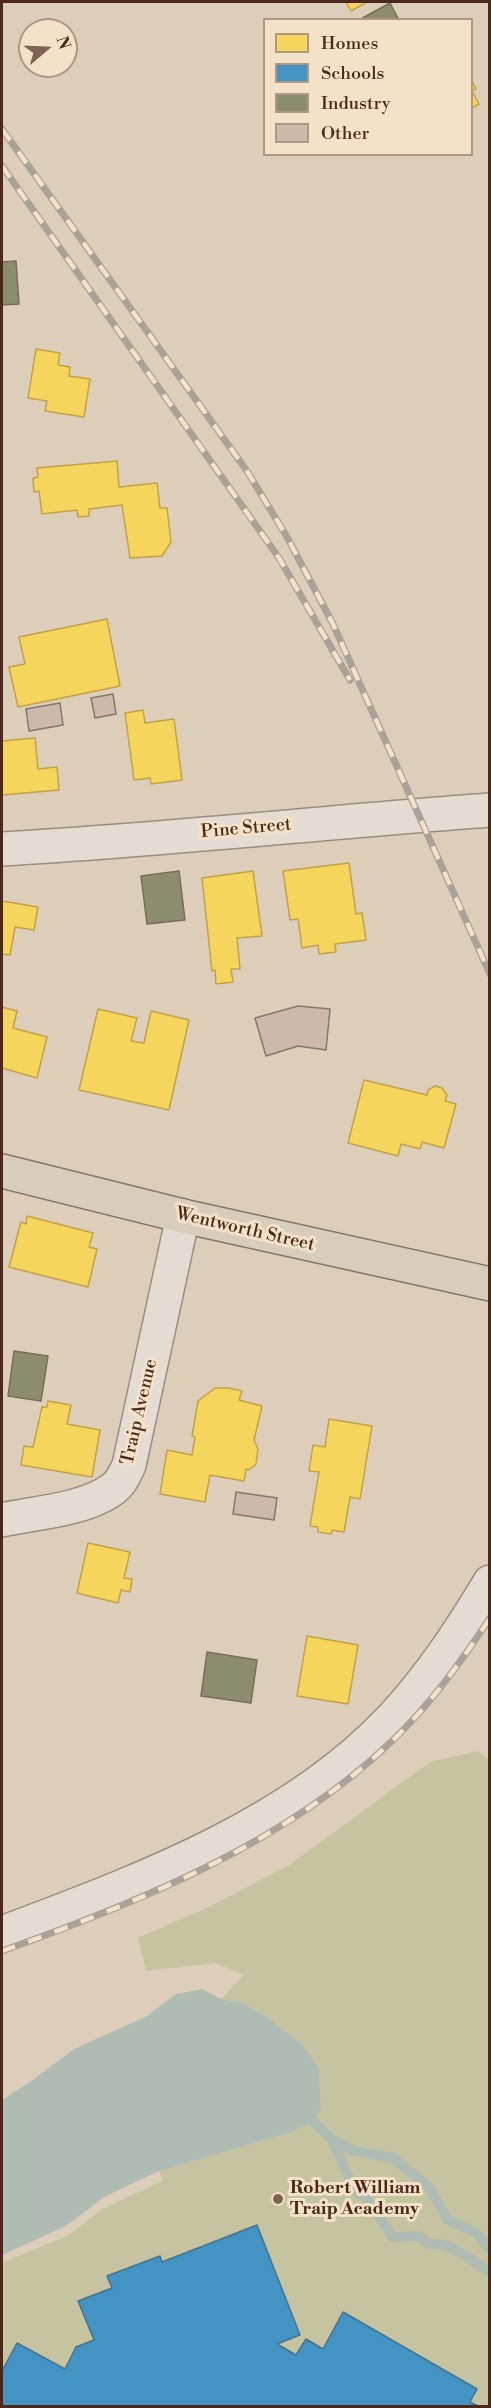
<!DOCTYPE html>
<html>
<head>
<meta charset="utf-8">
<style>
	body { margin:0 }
	#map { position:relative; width:491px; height:2408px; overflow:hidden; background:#ddceb9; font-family:"Libre Bodoni",serif }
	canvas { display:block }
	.frame { position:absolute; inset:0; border:3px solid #4b281b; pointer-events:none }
	.legend { position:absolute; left:263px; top:18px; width:210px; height:138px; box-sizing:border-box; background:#f3e1c8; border:2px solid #b09783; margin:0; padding:8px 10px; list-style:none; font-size:18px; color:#4b281b }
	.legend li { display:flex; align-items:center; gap:12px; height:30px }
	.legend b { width:30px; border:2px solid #b09783 }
	.north { position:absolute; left:18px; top:18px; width:60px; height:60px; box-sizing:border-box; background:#f3e1c8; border:2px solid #b09783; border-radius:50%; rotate:71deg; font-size:16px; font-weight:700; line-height:24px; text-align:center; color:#4b281b }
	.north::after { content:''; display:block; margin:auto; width:21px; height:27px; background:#7e6252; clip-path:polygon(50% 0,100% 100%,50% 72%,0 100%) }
</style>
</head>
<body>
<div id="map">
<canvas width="491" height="2408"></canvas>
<div class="frame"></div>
<ul class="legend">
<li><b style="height:16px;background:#f6d55c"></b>Homes</li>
<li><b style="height:16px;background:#4393c3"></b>Schools</li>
<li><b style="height:16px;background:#8c8c6e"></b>Industry</li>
<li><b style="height:16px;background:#ccb9ab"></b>Other</li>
</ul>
<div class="north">N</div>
</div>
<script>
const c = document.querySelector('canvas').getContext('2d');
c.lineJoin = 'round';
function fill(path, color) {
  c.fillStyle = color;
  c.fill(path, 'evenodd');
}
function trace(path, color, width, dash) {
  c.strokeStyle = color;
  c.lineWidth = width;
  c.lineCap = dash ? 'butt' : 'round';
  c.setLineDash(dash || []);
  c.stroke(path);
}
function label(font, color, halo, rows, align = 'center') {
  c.font = font + ' "Libre Bodoni",serif';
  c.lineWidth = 6;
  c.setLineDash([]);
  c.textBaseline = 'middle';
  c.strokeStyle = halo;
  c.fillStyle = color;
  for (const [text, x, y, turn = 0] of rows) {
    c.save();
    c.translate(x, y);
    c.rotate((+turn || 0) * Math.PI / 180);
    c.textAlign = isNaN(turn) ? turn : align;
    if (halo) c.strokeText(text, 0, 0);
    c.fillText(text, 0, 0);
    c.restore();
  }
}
const green = new Path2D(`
	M478,1751L490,1761L489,2406H478L470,2402L477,2389L344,2313L323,2349L306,2339L296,2355L277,2344L300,2335L257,2225L162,2262L159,2256L108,2276L112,2288L79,2301L94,2340L76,2347L65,2369L17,2343L2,2371V2263L69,2235L104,2208L163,2181L159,2171L289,2133L314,2122L321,2109L319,2069L303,2045L264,2015L240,2002L221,1999L244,1975L216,1963L146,1971L138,1938L207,1908L288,1866L430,1762Z`);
const water = new Path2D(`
	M202,1989L221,1999L240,2002L264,2015L303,2045L319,2069L321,2109L314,2122L289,2133L159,2171L104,2197L66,2226L2,2255V2100L30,2082L74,2049L147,2016L176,1994Z`);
const homes = new Path2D(`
	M346,2H367L351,11Z
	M472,81L476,89L472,91L479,104L472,108Z
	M36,349L60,353L58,365L70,367L69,376L90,379L84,417L45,411L47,401L28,398Z
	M117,461L119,487L157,483L160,508H167L171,542L162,556L130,558L122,505L89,509V516L78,517L77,510L42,514L39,491L34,492L33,478L38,477L37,468Z
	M107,619L120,686L18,707L9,667L25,664L19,637Z
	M143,710L145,723L174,719L182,780L151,784L150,778L134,780L125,713Z
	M35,738L38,769L57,767L59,790L2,795V741Z
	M349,863L356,914L362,913L366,940L335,944L336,952L319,954L318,945L302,948L298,919L290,920L283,871Z
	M253,871L262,936L237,938L240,969H231L233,982L216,984L215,970L212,971L202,878Z
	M2,901L38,907L34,930L15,927L10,955L2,954Z
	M2,1007L17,1011L13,1028L47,1037L37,1078L2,1068Z
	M98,1009L137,1018L131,1041L144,1043L151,1011L189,1020L169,1110L79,1090Z
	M364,1080L427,1095L428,1090L435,1086L442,1088L447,1095L445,1101L456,1104L444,1148L422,1142L420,1149L401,1144L398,1156L348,1143Z
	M27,1216L93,1233L89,1247L97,1249L88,1287L9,1267L21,1222L26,1224Z
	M215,1388H228L242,1391L239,1400L262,1406L254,1440L258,1449L256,1464L249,1470L246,1469L244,1481L210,1475L205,1502L160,1494L167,1450L192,1455L195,1437L192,1436L198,1401Z
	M48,1401L71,1405L67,1424L100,1430L92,1477L21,1465L24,1446L33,1447L42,1407H47Z
	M329,1419L372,1426L360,1499L350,1497L344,1532L332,1530L331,1534L318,1532V1527L310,1526L319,1472L309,1471L313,1445L325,1447Z
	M88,1543L130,1552L124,1578L132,1579L130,1592L121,1590L118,1603L77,1593Z
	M307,1636L358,1645L348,1704L297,1696Z`);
const schools = new Path2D(`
	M257,2225L300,2335L277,2344L296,2355L306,2339L323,2349L343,2312L477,2389L470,2402L478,2406H2V2371L17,2343L65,2369L76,2347L94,2340L78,2301L112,2288L107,2276L160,2256L162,2262Z`);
const industry = new Path2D(`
	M390,3L399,20H359Z
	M16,261L19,304L2,305V262Z
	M179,871L185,920L147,924L141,876Z
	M14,1351L48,1356L41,1401L8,1396Z
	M207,1652L257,1660L251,1703L201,1696Z`);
const stream = new Path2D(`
	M303,2115L314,2122L332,2140L355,2151L393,2158L429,2187L448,2220L476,2233L490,2250
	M332,2140L355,2191L366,2198L393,2237L419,2236L429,2244C451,2241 472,2261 490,2272`);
const building = new Path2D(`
	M113,694L116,714L95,718L91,698Z
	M60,703L63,725L29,731L26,709Z
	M298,1006L330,1009L326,1050L298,1046L266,1056L255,1018Z
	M236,1492L277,1498L274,1520L233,1514Z`);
const minor = new Path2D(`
	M2,849C164,840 327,822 490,810
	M2,1520C34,1513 82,1510 110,1491C120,1485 124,1476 129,1465L183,1216
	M2,1933C137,1882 291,1826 392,1718C431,1676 461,1630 490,1582`);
const major = new Path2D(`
	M2,1171L183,1216L490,1284`);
const rail = new Path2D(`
	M2,129L247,471L287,537L333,624L490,974
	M2,166L279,558L350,680
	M2,1951C137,1903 286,1843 391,1742C430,1705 461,1662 490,1618`);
const markers = [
	[278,2199,6,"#7e6252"]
];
const streetNames = [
	["Pine Street",246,829,-5],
	["Wentworth Street",245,1230,13],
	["Traip Avenue",140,1412,-77]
];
const poiNames = [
	["Robert William",290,2189],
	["Traip Academy",290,2210]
];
fill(green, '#c6c4a0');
fill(water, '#aebcb3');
fill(homes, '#f6d55c');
trace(homes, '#c3a148', 1.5);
fill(schools, '#4393c3');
trace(schools, '#457391', 1.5);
fill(industry, '#8c8c6e');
trace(industry, '#786e55', 1.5);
trace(stream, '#aebcb3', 10);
fill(building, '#ccb9ab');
trace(building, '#84776b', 1.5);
trace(minor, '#998d7f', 36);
trace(major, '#84776b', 36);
trace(minor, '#e4dcd2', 33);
trace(major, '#d8cdbd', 33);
trace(rail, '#aaa198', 7);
trace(rail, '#f3e1c8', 4.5, [14]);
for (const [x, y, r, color] of markers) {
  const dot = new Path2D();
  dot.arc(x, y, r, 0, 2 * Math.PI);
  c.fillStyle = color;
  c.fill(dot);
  trace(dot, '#f3e1c8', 2);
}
label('18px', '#4b281b', '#f3e1c8', streetNames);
label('bold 18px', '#4b281b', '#f3e1c8', poiNames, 'left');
</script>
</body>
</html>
